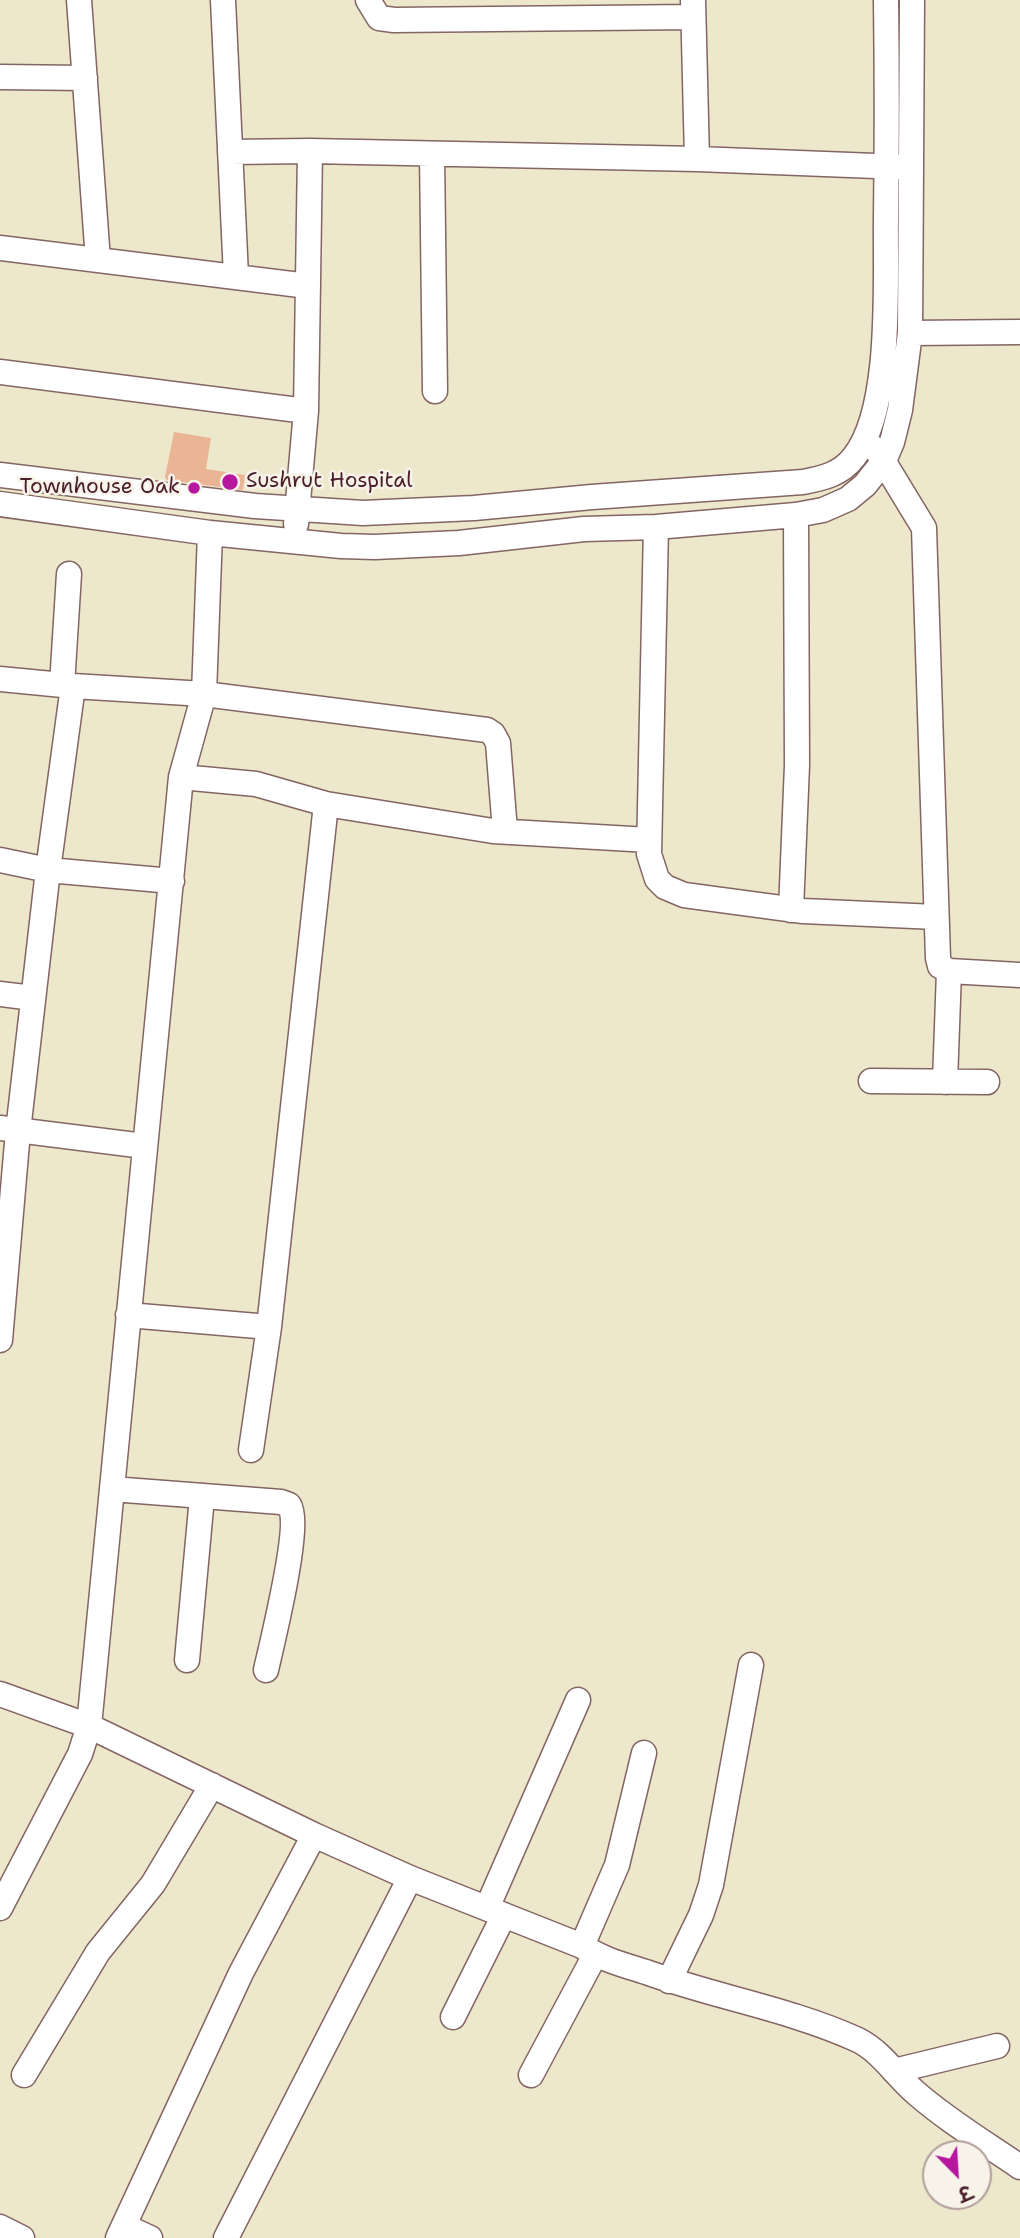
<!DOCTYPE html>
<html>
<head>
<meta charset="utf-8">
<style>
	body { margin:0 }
	#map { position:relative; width:1020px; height:2238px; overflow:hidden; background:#ede7cb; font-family:"Shantell Sans","Playpen Sans Deva",sans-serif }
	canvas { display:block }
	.north { position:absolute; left:922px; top:2140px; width:70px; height:70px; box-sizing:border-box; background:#f7f3e8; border:2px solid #b29e9c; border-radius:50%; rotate:156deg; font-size:19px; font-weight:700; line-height:28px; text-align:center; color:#4a1f2b }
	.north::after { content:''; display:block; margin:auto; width:24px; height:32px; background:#b5179e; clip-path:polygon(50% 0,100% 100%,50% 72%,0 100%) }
</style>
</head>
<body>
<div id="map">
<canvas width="1020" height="2238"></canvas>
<div class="north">उ</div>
</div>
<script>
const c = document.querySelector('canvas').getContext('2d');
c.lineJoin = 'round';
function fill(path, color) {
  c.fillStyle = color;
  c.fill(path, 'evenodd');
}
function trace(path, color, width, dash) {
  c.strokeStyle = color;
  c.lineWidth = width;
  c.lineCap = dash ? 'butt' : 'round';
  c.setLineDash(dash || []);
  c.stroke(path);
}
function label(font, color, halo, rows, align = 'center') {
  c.font = font + ' "Shantell Sans",sans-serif';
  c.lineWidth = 5;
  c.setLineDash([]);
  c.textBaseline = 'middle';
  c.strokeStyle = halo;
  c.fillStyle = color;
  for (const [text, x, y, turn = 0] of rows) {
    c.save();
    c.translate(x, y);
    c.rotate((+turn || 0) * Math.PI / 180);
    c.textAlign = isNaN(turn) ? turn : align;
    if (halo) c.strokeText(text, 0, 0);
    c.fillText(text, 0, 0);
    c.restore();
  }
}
const building = new Path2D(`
	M174,432L211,438L206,469L245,475L243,490L167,480L165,477Z`);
const minor = new Path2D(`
	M79,0L98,260
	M223,0L236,276
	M368,0L379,18L394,20L693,17
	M693,0L697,159
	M0,77L85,78
	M230,152L310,151
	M432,154L435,391
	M0,248L308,286
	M910,333L1020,332
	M0,372L306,411
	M876,449L924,528L938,958L940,966L949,971L1020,975
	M0,475L255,506L363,513L474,508L592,497L803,482C824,478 841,474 854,457C893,408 885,279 886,218C887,145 887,73 886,0
	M0,504L210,533L341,546L375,547L459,543L584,529L656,527L796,515L823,510L848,499L865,485L884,461L892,442L900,410L910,333L912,0
	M296,524L306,411L310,151L697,159L901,167
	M656,527L649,854L657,879L665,887L684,895L803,911L936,917
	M0,679L73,686
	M62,685L69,574
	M181,777L256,784L326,804L493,831L649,840
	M0,860L48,870L172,881
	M791,910L797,765L796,515
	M0,994L33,998
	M871,1081L987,1082
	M945,1082L949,971
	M0,1128L144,1146
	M128,1315L269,1327
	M0,1340L18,1131L48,870L73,686L204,694L487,730L493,734L498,743L505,831
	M251,1450L269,1327L326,804
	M112,1489L281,1502L289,1505C302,1524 272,1643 266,1670
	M187,1660L202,1497
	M0,1694L89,1726L314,1835L410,1878L582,1946C601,1959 624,1965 646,1972C715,1997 790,2009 858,2040C882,2052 896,2076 916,2093C948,2121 985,2143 1020,2167
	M0,1908L80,1754L89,1726L181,777L204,694L210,533
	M487,1908L578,1700
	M582,1946L617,1865L644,1753
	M669,1981L701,1915L711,1885L751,1665
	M453,2017L504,1915
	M894,2071L997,2046
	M24,2075L98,1952L153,1884L212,1785
	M531,2075L595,1955
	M124,2226L150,2238
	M0,2227L22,2238
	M118,2238L241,1973L314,1835
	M226,2238L410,1878`);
const markers = [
	[230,482,9,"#b5179e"],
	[194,488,7,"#b5179e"]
];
const poiNames = [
	["Sushrut Hospital",246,482],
	["Townhouse Oak",180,488,"right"]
];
fill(building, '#e9b595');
trace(minor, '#836563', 27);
trace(minor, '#fff', 24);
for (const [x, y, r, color] of markers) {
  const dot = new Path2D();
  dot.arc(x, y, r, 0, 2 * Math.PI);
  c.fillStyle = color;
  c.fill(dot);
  trace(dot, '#f7f3e8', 2.5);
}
label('21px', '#4a1f2b', '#f7f3e8', poiNames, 'left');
</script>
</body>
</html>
